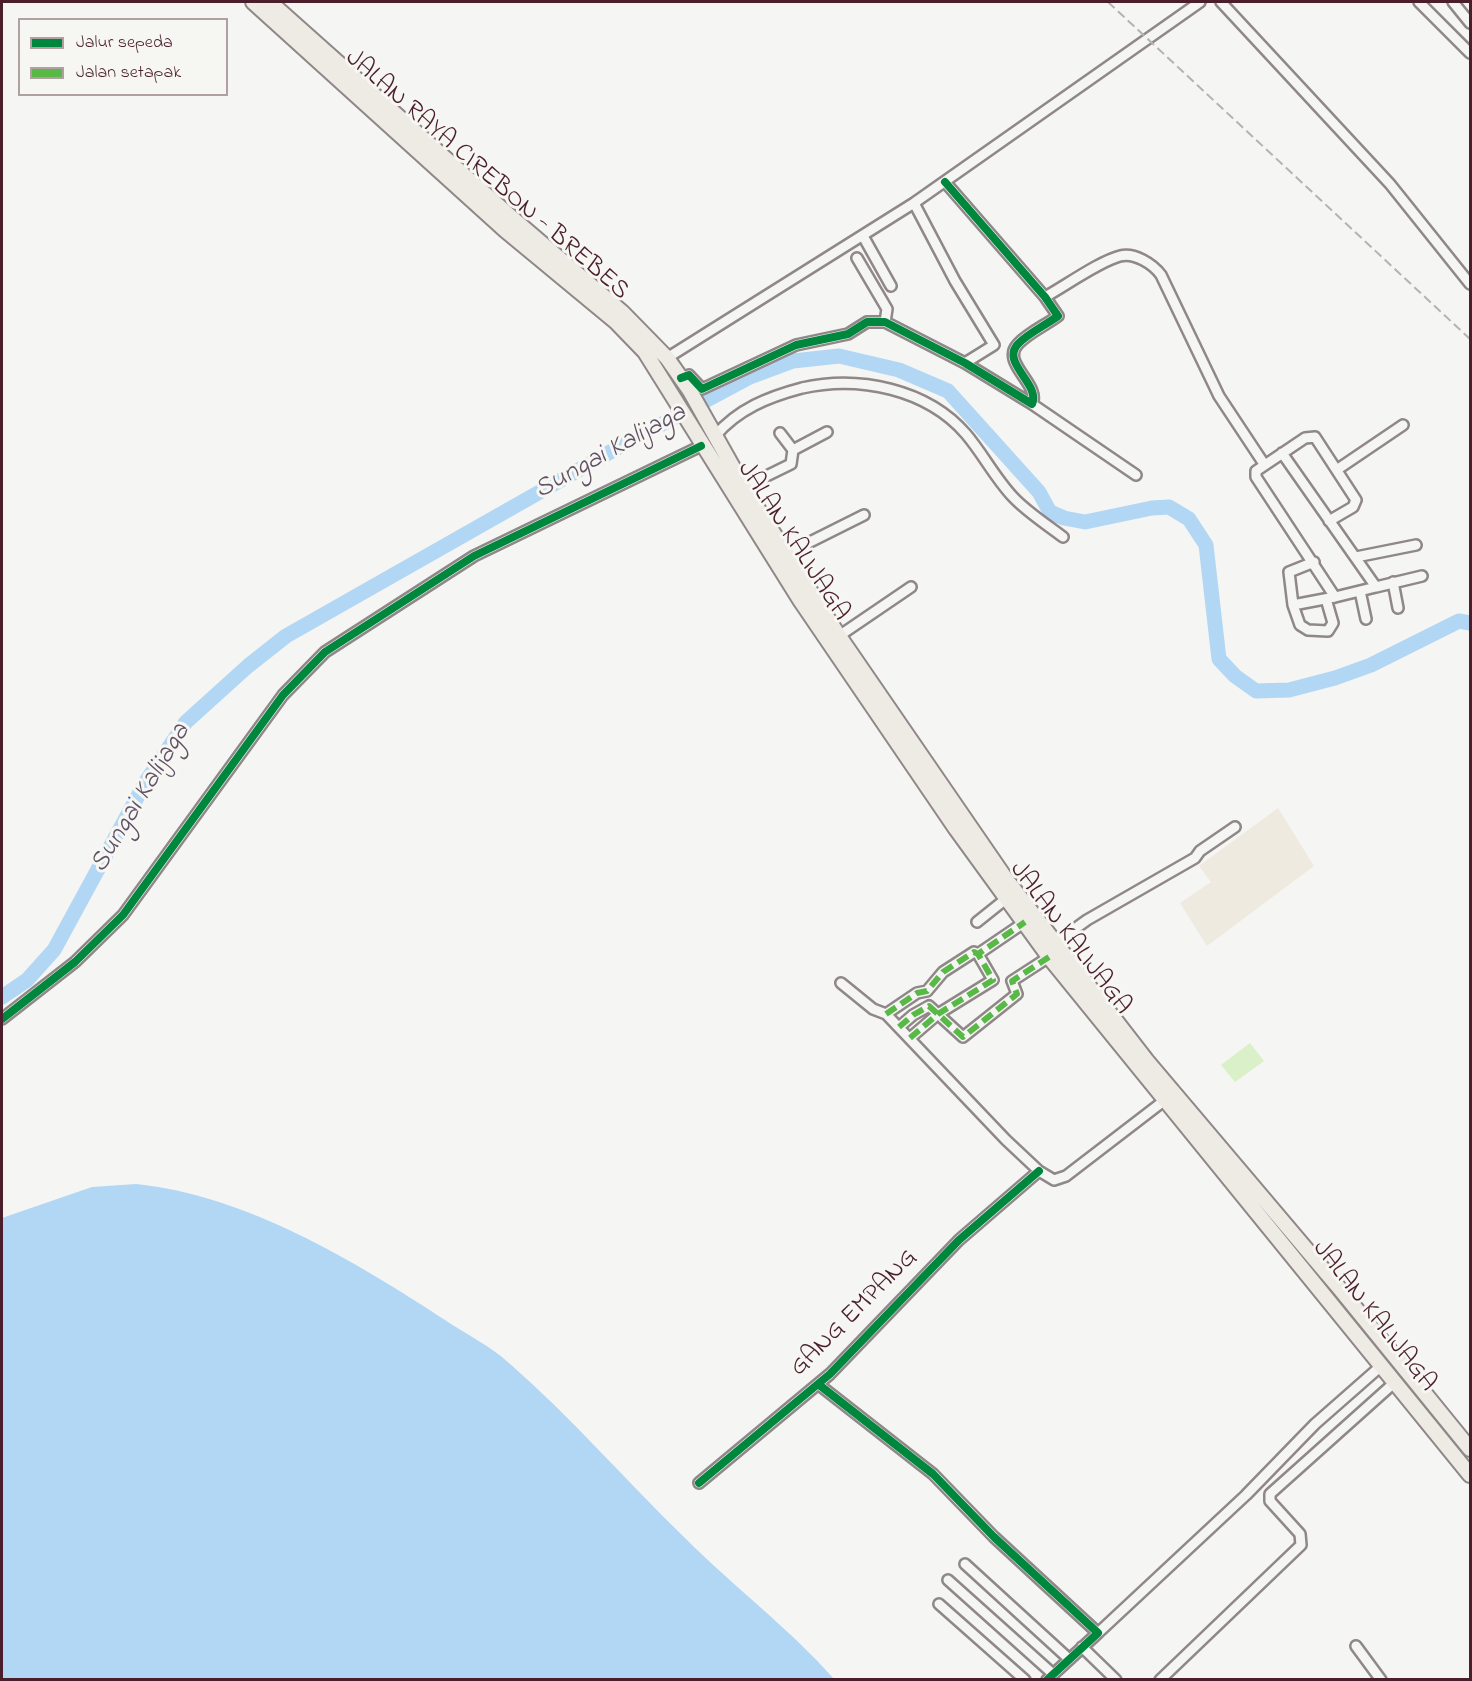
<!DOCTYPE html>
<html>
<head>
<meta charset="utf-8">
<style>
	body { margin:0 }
	#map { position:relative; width:1472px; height:1681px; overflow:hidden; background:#f5f5f3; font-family:"Indie Flower",sans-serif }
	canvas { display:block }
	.frame { position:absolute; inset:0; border:3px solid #4a1f2b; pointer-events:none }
	.legend { position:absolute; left:18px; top:18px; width:210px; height:78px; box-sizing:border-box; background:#f6f6f2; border:2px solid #b1a0a2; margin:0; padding:8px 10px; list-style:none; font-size:18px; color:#4a1f2b }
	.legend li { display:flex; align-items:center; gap:12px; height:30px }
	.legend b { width:30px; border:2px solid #b1a0a2 }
</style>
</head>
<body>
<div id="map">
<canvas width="1472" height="1681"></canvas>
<div class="frame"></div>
<ul class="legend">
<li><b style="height:8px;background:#00873e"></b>Jalur sepeda</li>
<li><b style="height:8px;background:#58b947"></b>Jalan setapak</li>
</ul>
</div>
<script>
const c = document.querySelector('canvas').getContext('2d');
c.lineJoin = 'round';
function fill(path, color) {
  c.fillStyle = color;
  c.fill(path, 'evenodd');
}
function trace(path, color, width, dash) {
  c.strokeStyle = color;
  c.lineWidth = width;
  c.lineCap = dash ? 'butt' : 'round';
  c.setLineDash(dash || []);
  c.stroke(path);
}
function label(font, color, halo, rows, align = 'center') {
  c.font = font + ' "Indie Flower",sans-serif';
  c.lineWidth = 6;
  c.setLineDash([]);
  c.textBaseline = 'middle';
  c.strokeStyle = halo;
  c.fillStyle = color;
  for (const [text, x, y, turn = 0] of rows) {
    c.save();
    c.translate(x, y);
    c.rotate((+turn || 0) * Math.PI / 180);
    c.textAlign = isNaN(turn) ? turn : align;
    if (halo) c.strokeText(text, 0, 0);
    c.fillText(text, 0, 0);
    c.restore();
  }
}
const built = new Path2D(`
	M1278,808L1314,866L1207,946L1180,903L1211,882L1199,866Z`);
const green = new Path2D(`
	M1250,1043L1264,1061L1235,1082L1221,1065Z`);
const water = new Path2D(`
	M136,1184C245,1195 355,1261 445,1320C466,1334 490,1346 509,1363C572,1418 626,1481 686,1539C734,1587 790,1629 834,1679H2V1218L92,1187Z`);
const river = new Path2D(`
	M2,997L27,980L54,950L145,783L186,722L248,666L286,636L619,447L750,377L793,361L839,356L899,370L948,391L1039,492L1050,512L1064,518L1085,522L1152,508L1169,507L1189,519L1206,545L1219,659L1235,676L1256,691L1289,690L1335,678L1371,665L1459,621L1470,623`);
const minor = new Path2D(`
	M1221,2L1390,184L1470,284
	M1419,2L1470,53
	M1453,2L1470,23
	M914,203L955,281L994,345L965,363
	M863,236L891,286
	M857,258L887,309L885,322
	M1045,297C1065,286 1100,261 1120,256C1134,252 1153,264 1161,275L1219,396L1264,464
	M667,358L914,203L1200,2
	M681,378L689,375L702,389L796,345L848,334L867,322H885L965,363L1032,404C1041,384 1000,363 1018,344C1028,333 1046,325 1058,316L1045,297L945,182
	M1032,404L1136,475
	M715,436C738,409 768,397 802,388C859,375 927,389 966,434C983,454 995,478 1013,497C1027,512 1046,524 1063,537
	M793,450L827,432
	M1282,453L1376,587L1335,597
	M1338,469L1403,425
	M744,487L791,464L793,450L780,433
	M786,554L864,515
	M1356,557L1416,545
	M1314,562L1289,572L1293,605L1335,597L1256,477V471L1305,438L1315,437L1356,500L1353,507L1329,521
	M1393,582L1398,608
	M1376,587L1422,576
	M1360,591L1366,619
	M1293,605L1300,625L1308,630L1328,631L1333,623L1326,599
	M839,636L911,587
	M977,922L1007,898
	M1054,944L1087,920L1195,858L1200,851L1235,827
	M841,983L873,1009L886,1014L1006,1140L1039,1171L1054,1180L1066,1176L1165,1100
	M886,1014L917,993L927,991L943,972L974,952L978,954L1025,922
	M2,1019L75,962L123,915L283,695L325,652L474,556L701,446
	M899,1027L913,1015L929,1006L963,1037L1017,994L1012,981L1049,957
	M910,1038L938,1014L993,980L978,954
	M818,1384L933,1474L994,1537L1098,1633L1047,1680
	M699,1483L830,1374L959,1240L1039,1171
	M965,1564L1069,1659
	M948,1580L1053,1674
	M939,1604L1025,1680
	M1098,1633L1246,1495L1315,1424L1381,1366
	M1356,1646L1381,1680
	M1082,1647L1116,1680
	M1160,1680L1301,1545L1300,1534L1270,1501V1494L1394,1383`);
const highway = new Path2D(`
	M253,2L505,230L615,321L645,352L800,600L956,829L1049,957L1470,1475
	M270,2L511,217L622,312L667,358L690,391L744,487L839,636L1006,879L1147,1061L1340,1289L1470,1449`);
const rail = new Path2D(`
	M1108,2L1470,339`);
const quiet = new Path2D(`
	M886,1014L917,993L927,991L943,972L974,952L978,954L1025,922
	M899,1027L913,1015L929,1006L963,1037L1017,994L1012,981L1049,957
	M910,1038L938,1014L993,980L978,954`);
const cycleway = new Path2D(`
	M681,378L689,375L702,389L796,345L848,334L867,322H885L965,363L1032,404C1041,384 1000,363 1018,344C1028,333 1046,325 1058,316L1045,297L945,182
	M2,1019L75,962L123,915L283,695L325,652L474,556L701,446
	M818,1384L933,1474L994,1537L1098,1633L1047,1680
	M699,1483L830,1374L959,1240L1039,1171`);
const streetNames = [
	["JALAN RAYA CIREBON - BREBES",486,176,41],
	["JALAN KALIJAGA",792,542,57],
	["JALAN KALIJAGA",1069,939,53],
	["GANG EMPANG",855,1314,-45],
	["JALAN KALIJAGA",1373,1317,52]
];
const waterNames = [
	["Sungai Kalijaga",611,453,-29],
	["Sungai Kalijaga",142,799,-59]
];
fill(built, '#efeae0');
fill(green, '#d9f0c9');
fill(water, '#b2d7f4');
trace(river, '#b2d7f4', 15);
trace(minor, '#8f8788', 14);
trace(highway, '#8f8788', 18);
trace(minor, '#f5f5f3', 9);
trace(highway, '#eeebe4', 14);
trace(rail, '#b6b2b2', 2, [9, 4.5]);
trace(quiet, '#58b947', 6, [12, 6]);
trace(cycleway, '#00873e', 8);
label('26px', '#4a1f2b', '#f6f6f2', streetNames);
label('italic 27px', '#615267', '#f6f6f2', waterNames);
</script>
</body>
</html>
